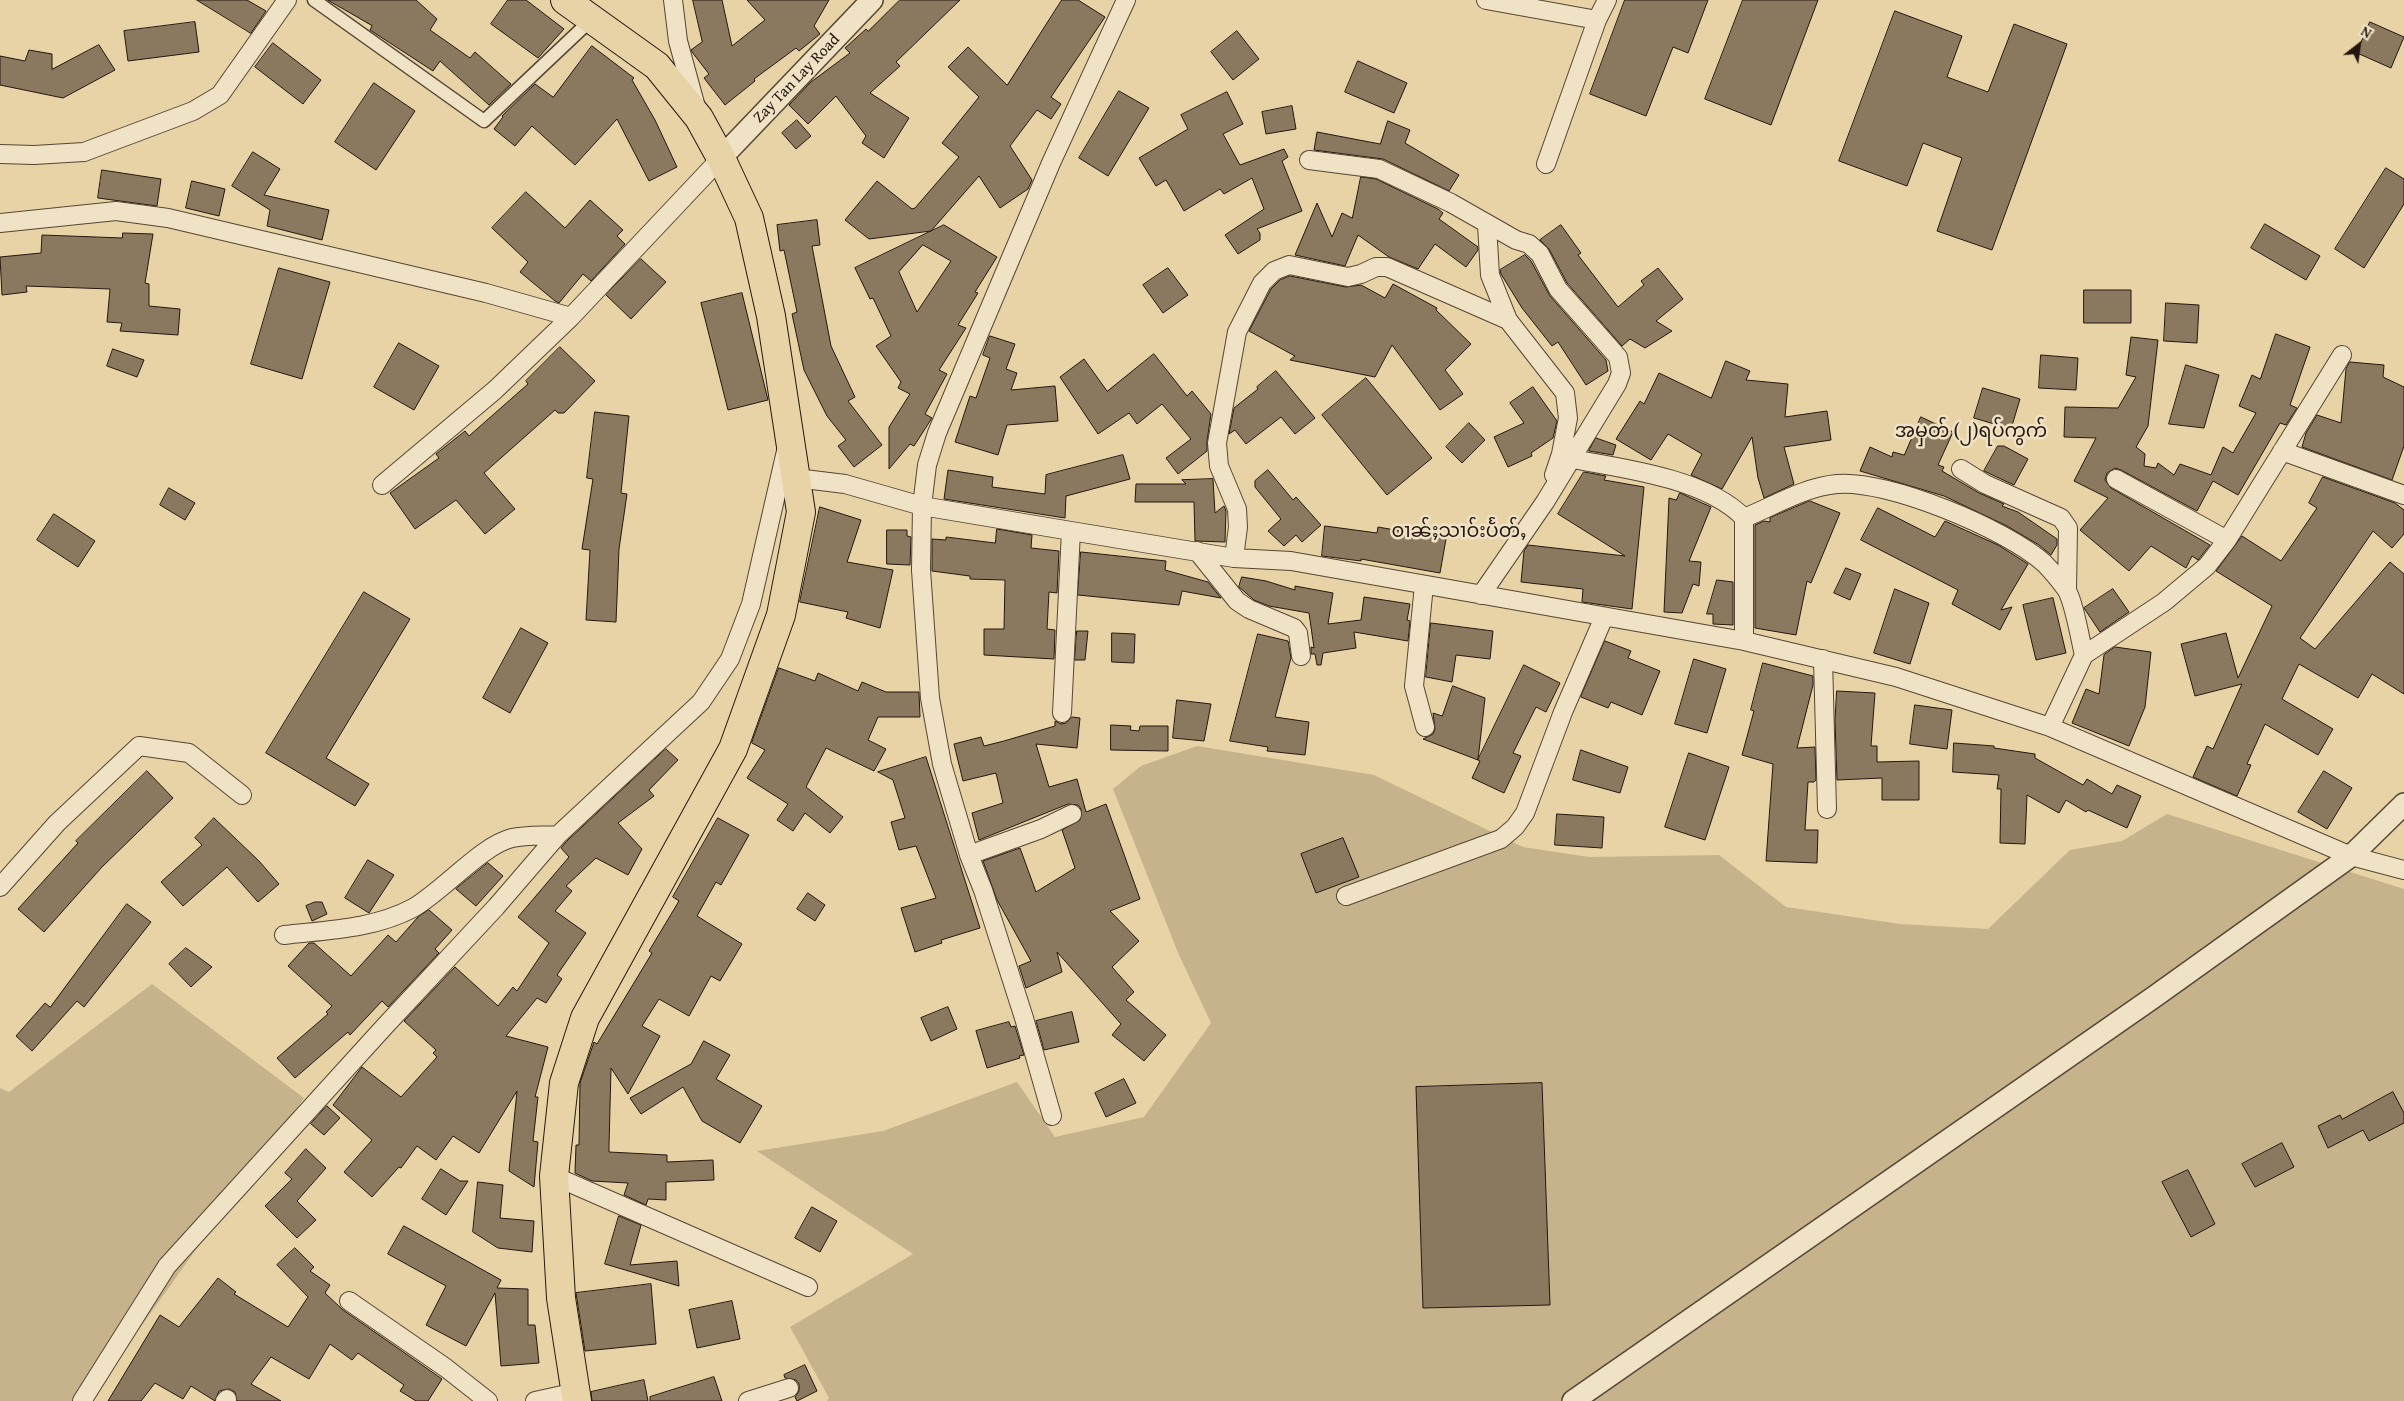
<!DOCTYPE html>
<html>
<head>
<meta charset="utf-8">
<style>
	body { margin:0 }
	#map { position:relative; width:2404px; height:1401px; overflow:hidden; background:#e7d3a6; font-family:"Gentium Book Plus",serif }
	canvas { display:block }
	.north { position:absolute; left:2334px; top:20px; width:50px; height:50px; -webkit-text-stroke:4px #efe2c5; paint-order:stroke; rotate:30deg; font-size:14px; font-weight:700; line-height:20px; text-align:center; color:#25170f }
	.north::after { content:''; display:block; margin:auto; width:18px; height:22px; background:#25170f; clip-path:polygon(50% 0,100% 100%,50% 72%,0 100%) }
</style>
</head>
<body>
<div id="map">
<canvas width="2404" height="1401"></canvas>
<div class="north">N</div>
</div>
<script>
const c = document.querySelector('canvas').getContext('2d');
c.lineJoin = 'round';
function fill(path, color) {
  c.fillStyle = color;
  c.fill(path, 'evenodd');
}
function trace(path, color, width, dash) {
  c.strokeStyle = color;
  c.lineWidth = width;
  c.lineCap = dash ? 'butt' : 'round';
  c.setLineDash(dash || []);
  c.stroke(path);
}
function label(font, color, halo, rows, align = 'center') {
  c.font = font + ' "Gentium Book Plus","Noto Sans Myanmar",serif';
  c.lineWidth = 5;
  c.setLineDash([]);
  c.textBaseline = 'middle';
  c.strokeStyle = halo;
  c.fillStyle = color;
  for (const [text, x, y, turn = 0] of rows) {
    c.save();
    c.translate(x, y);
    c.rotate((+turn || 0) * Math.PI / 180);
    c.textAlign = isNaN(turn) ? turn : align;
    if (halo) c.strokeText(text, 0, 0);
    c.fillText(text, 0, 0);
    c.restore();
  }
}
const green = new Path2D(`
	M1197,746L1374,775L1523,847L1589,857L1719,855L1786,907L1900,924L1988,929L2070,850L2122,841L2167,814L2404,889V1401H827L829,1398L790,1327L913,1254L757,1151L883,1131L1017,1082L1055,1137L1144,1117L1211,1023L1179,955L1113,789L1141,766Z
	M152,984L304,1098L88,1401H0V1088L9,1092Z`);
const building = new Path2D(`
	M197,0H247L266,11L251,33Z
	M328,0H416L437,19L430,30L470,58L475,52L511,84L489,105L440,61L433,71L370,30L372,26Z
	M508,0H526L564,29L538,58L491,24Z
	M693,0H722L732,46L765,20L747,0H829L814,26L820,34L799,51L796,48L754,79L755,81L725,105L704,78L709,74L692,52L691,50L702,42Z
	M900,0H960L896,62L900,66L870,93L909,118L884,158L862,143L866,136L836,96L808,124L789,105L811,82L850,53L845,48L866,29L868,31Z
	M1062,0H1078L1105,17L1051,97L1061,104L1051,119L1037,110L1010,146L1032,180L1028,189L1000,208L979,176L931,231L869,239L845,220L877,181L912,209L915,208L959,157L942,143L979,97L948,67L968,47L1007,85Z
	M1625,0H1708L1688,53L1673,47L1646,116L1590,94Z
	M1743,0H1818L1771,125L1705,99Z
	M1895,11L1962,36L1947,77L1988,92L2014,24L2067,44L1992,250L1937,231L1962,158L1923,143L1907,186L1839,161Z
	M195,22L199,52L128,61L124,31Z
	M2370,22L2404,37L2391,68L2357,53Z
	M1237,31L1259,59L1233,80L1211,52Z
	M273,43L321,80L303,104L255,67Z
	M99,45L115,70L63,98L0,85V56L25,61L29,50L52,54V69Z
	M592,46L634,78L632,80L655,120L677,167L649,181L617,119L575,165L532,126L515,146L494,129L503,117L502,116L535,84L553,97Z
	M1358,61L1407,83L1394,113L1345,92Z
	M374,83L415,111L376,170L335,142Z
	M1119,91L1149,108L1108,176L1079,158Z
	M1227,92L1243,124L1223,134L1240,165L1284,149L1288,157L1282,161L1302,211L1257,229L1260,233V240L1238,254L1225,235L1264,209L1252,178L1224,194L1220,189L1184,211L1166,180L1156,186L1139,158L1188,129L1181,115Z
	M1292,106L1296,129L1266,134L1262,112Z
	M797,120L811,136L796,149L782,133Z
	M1388,121L1410,130L1405,143L1459,175L1449,191L1383,159L1314,150L1317,132L1380,144Z
	M253,152L280,169L264,195L329,210L322,240L267,226L270,210L232,186Z
	M2386,168L2404,179V204L2364,268L2335,249Z
	M102,170L161,179L157,206L98,198Z
	M1361,177L1376,179L1438,209L1443,213L1439,219L1478,247V250L1466,267L1435,244L1418,269L1389,257L1358,235L1345,266L1295,255L1317,203L1332,237L1342,213L1352,218Z
	M192,181L225,189L219,216L186,208Z
	M526,192L565,228L590,200L623,230L617,236L625,244L591,281L583,274L559,303L555,301L520,272L528,262L492,228Z
	M817,220L820,245L812,246L831,346L855,397L848,401L882,445L854,467L838,446L846,440L827,416L804,370L792,314L797,312L784,250L780,251L777,225Z
	M2265,224L2320,256L2306,280L2251,248Z
	M944,225L997,257L975,292L978,293L958,325L966,328L939,370L947,374L925,414L932,418L914,446L910,444L889,469V427L910,394L898,388L901,382L876,346L891,336L873,298L870,299L855,268ZM923,245L951,261L917,312L899,272Z
	M1561,225L1581,253L1578,255L1618,307L1644,285L1641,281L1658,268L1683,299L1656,321L1672,331L1645,348L1630,339L1622,346L1567,283L1549,249L1540,240Z
	M123,233L153,234L145,283L149,284V306L180,309L178,335L120,331L122,323L107,322L110,289L26,286L27,292L2,295L0,257L41,253L42,235L122,238Z
	M1525,255L1531,261L1550,296L1606,360L1608,371L1586,385L1558,342L1552,346L1522,308L1501,274L1500,270Z
	M641,259L666,282L631,319L606,295Z
	M279,268L330,282L302,379L251,364Z
	M1168,268L1188,295L1163,313L1143,285Z
	M1290,276L1346,287L1361,285L1385,298L1393,284L1437,308L1436,310L1471,344L1445,370L1463,394L1440,410L1392,345L1375,377L1290,360L1295,356L1249,331L1271,289L1280,280Z
	M2084,290H2131V323H2084Z
	M742,293L768,400L728,410L701,303Z
	M2166,303L2199,305L2197,343L2164,341Z
	M2276,334L2310,347L2290,405L2297,408L2286,425L2280,423L2238,495L2213,481L2197,511L2121,470L2115,468L2107,473L2105,480L2111,488L2210,545L2198,560L2192,556L2186,568L2151,546L2129,571L2080,530L2108,498L2074,481L2096,438L2064,437L2065,407L2118,408L2136,377L2126,375L2131,337L2158,340L2148,426L2136,447L2145,454L2144,466L2156,468L2158,463L2174,475L2180,464L2211,475L2223,447L2233,453L2256,413L2239,406L2252,375L2260,379Z
	M990,336L1015,344L1006,369L1017,373L1011,390L1055,386L1058,421L1007,425L998,455L955,442L970,396L976,398L990,358L983,355Z
	M399,343L439,366L414,410L374,387Z
	M560,347L595,381L564,413H558L555,410L484,473L515,509L485,534L456,500L415,529L390,493L439,458L436,454L465,431L469,436L528,384L526,381Z
	M113,349L144,360L137,377L107,366Z
	M1154,354L1187,396L1192,391L1211,414L1207,441V451L1178,474L1166,458L1191,439L1162,404L1137,424L1129,413L1098,434L1060,377L1084,359L1107,391Z
	M2041,355L2078,358L2076,390L2039,388Z
	M1726,361L1750,371L1746,380L1788,384L1785,417L1827,411L1831,440L1784,447L1794,484L1764,498L1758,478L1752,437L1722,489L1691,475L1702,454L1668,434L1651,460L1616,439L1640,401L1644,404L1659,373L1711,398Z
	M2350,362L2384,365L2383,377L2404,387V446L2392,480L2302,447L2306,433L2317,415L2341,423L2346,369Z
	M2186,365L2219,375L2204,428L2169,424Z
	M1276,371L1315,418L1295,434L1281,417L1246,444L1235,430L1229,434L1234,408L1258,389L1257,387Z
	M1366,378L1432,458L1387,495L1322,415Z
	M1533,387L1557,421L1553,438L1531,453L1532,456L1508,467L1494,437L1524,423L1510,403Z
	M1983,388L2020,399L2011,429L1974,418Z
	M595,412L629,416L621,493L627,494L619,549L616,622L586,620L590,550L582,549L593,479L587,478Z
	M1921,417L1953,432L1938,465L1944,467L1942,471L1979,493L2004,504L2002,506L2018,512L2057,539V545L2051,555L2039,545L2007,526L1944,496L1860,471L1870,447L1892,457L1893,452L1904,455Z
	M1469,423L1485,440L1462,463L1446,447Z
	M1596,438L1616,445L1613,455L1589,451Z
	M1998,446H2004L2028,459L2014,485L1984,471Z
	M1123,455L1130,479L1066,496L1065,518L944,499L948,470L993,477L992,487L1045,494L1046,475Z
	M1268,470L1293,500L1296,497L1321,525L1302,542L1296,535L1284,546L1268,531L1281,519L1255,487V481Z
	M1584,472L1606,476L1604,480L1644,487L1632,609L1582,602L1583,589L1521,582L1524,551L1528,545L1625,556L1558,514Z
	M2323,477L2395,503L2404,510V534L2392,548L2373,531L2300,638L2315,649L2390,562L2404,574V694L2372,674L2358,698L2299,664L2282,699L2333,729L2318,755L2265,724L2247,764L2251,765L2237,796L2193,777L2207,746L2213,749L2242,684L2195,696L2181,644L2226,633L2238,678L2272,606L2216,571L2242,536L2281,561L2317,508L2309,503Z
	M1213,479L1215,513L1224,506L1226,511L1225,542L1195,541L1194,502H1135L1136,484H1186L1182,480Z
	M169,488L195,503L185,520L160,505Z
	M1680,493L1711,507L1689,561L1701,562L1699,586L1693,584L1682,613L1664,612L1669,498L1676,500Z
	M1810,501L1840,513L1811,583L1807,581L1796,635L1755,628V525L1764,521L1770,522V518Z
	M820,507L861,520L847,562L893,570L880,628L846,618L848,612L800,602Z
	M1878,508L1935,537L1945,521L1998,545L2028,564L2001,610L2012,607L2000,630L1952,604L1958,590L1861,540Z
	M54,514L95,541L78,567L37,540Z
	M1325,526L1377,533L1378,527L1446,539L1440,573L1361,559V561L1322,556Z
	M997,529L1032,535L1031,548L1059,551L1057,593L1049,592L1047,629L1055,630L1054,659L984,655V629H1004L1005,580L970,579V576L932,571V539L946,540V537L995,543Z
	M887,530H907V536L911,537L910,565L887,564Z
	M1081,552L1166,561L1165,570L1208,582L1221,598L1182,591L1179,605L1078,595Z
	M1846,568L1861,574L1850,600L1834,593Z
	M1242,577L1266,581L1295,590V586L1333,593L1328,624L1361,620L1364,597L1410,604L1407,620L1410,621L1408,641L1354,632L1356,648L1323,653L1321,665H1317L1315,654H1311V647L1314,648L1309,613L1269,606L1254,600L1239,587Z
	M1717,580L1733,582V625L1713,624V614H1707Z
	M1895,589L1929,603L1910,664L1874,653Z
	M2113,589L2129,612L2100,632L2084,608Z
	M364,592L410,619L326,758L369,784L355,806L266,753Z
	M2053,598L2066,653L2036,660L2023,605Z
	M1431,623L1493,631L1490,659L1456,655L1452,682L1426,677Z
	M521,628L548,643L510,713L483,698Z
	M1077,631H1088L1085,660H1075Z
	M1112,633L1135,634L1134,663L1112,662Z
	M1258,634L1288,641L1291,658L1275,717L1309,722L1305,755L1267,751L1268,747L1230,741Z
	M1605,641L1631,651L1628,658L1660,671L1642,715L1611,702L1608,708L1581,697Z
	M2115,647L2151,652L2145,707L2129,746L2072,723L2086,689L2099,694L2104,655Z
	M1694,659L1726,669L1707,733L1675,724Z
	M1763,663L1813,676V685L1797,748L1815,747L1816,780L1814,782H1808L1805,830H1818L1817,863L1766,861L1773,764L1742,755L1754,711L1751,710Z
	M1524,665L1560,683L1546,712L1536,707L1513,753L1521,756L1504,793L1472,778L1480,761L1478,760Z
	M779,668L815,681L818,673L858,691L862,682L886,692H919L920,717H878L868,740L886,749L874,771L826,748L806,787L843,817L830,833L805,813L793,831L777,820L788,804L747,778L765,750L752,743Z
	M1453,686L1485,698L1478,760L1423,739L1433,734L1435,729L1433,713L1442,716Z
	M1837,691L1875,693L1871,746H1877V762L1919,761V800H1882V778L1837,780L1835,721Z
	M1177,700L1211,704L1204,741L1173,738Z
	M1915,705L1952,710L1947,749L1910,744Z
	M1072,717L1080,718L1077,748L1036,744L1049,787L1077,779L1086,812L1106,804L1140,899L1110,911L1139,941L1112,967L1134,992L1126,1000L1166,1035L1144,1061L1112,1035L1121,1024L1057,952L1062,972L1026,988L1019,966L1031,961L997,900L983,861L1020,848L1036,892L1075,868L1062,830L1080,820L1081,809L1078,805L1068,804L979,840L972,813L1003,803L996,773L963,781L954,744L981,737L984,746L1004,741L1055,726V721L1061,724L1066,723Z
	M1111,725L1131,726L1130,730L1139,731L1140,726H1168V751L1111,750Z
	M1954,743L1994,746V748L2035,754V758L2083,785L2087,779L2112,794L2117,785L2141,796L2127,828L2088,810L2086,812L2066,800L2059,813L2027,795L2025,844L2000,843L2001,789H1997L1999,775L1953,772Z
	M666,749L678,760L649,790L654,796L618,823L642,849L628,875L596,858L566,886L572,891L555,911L586,933L557,975L562,979L546,1003L537,998L506,1036L548,1047L535,1097H538L533,1141L538,1142L534,1187L509,1171L517,1091L479,1153L453,1136L436,1160L417,1146L401,1168L399,1167L372,1197L344,1172L372,1140L333,1105L362,1067L401,1097L437,1057L433,1053L436,1050L404,1021L455,967L498,1006L513,987L517,991L549,943L518,917L569,857L561,848L566,842Z
	M1581,750L1628,767L1620,793L1573,780Z
	M1689,753L1729,767L1705,840L1665,827Z
	M926,757L980,928L941,940L942,943L915,952L901,908L936,898L916,846L899,850L891,822L905,818L893,780L878,772Z
	M147,771L173,798L102,867L44,932L18,909L78,843L76,841Z
	M2324,771L2352,788L2327,829L2298,812Z
	M1557,814L1604,817L1602,848L1555,845Z
	M214,818L259,861L279,884L258,902L227,867L183,906L161,882L202,845L195,838Z
	M718,818L749,835L721,885L716,882L697,916L742,944L720,981L711,976L689,1016L659,999L642,1026L660,1036L628,1094L611,1068L609,1146V1152L667,1155V1162L713,1160L714,1180L666,1182V1200L648,1199L646,1205L624,1195L628,1183L592,1181L575,1173L576,1145H579L580,1083L593,1045L594,1042L597,1044L652,953L649,951L679,901L673,897Z
	M1343,838L1359,877L1316,893L1301,854Z
	M368,860L394,875L369,913L345,898Z
	M488,863L503,876L476,906L456,889Z
	M808,893L825,905L815,921L797,909Z
	M315,902H322L327,914L312,921L306,906Z
	M127,904L151,922L84,1007L77,1001L32,1051L16,1036L45,1003L50,1007Z
	M429,910L452,930L435,949L439,953L388,1007L382,1001L350,1035L348,1032L295,1078L277,1058L328,1014L326,1012L332,1006L288,966L309,943H314L351,976L388,935L396,942L418,917Z
	M186,948L212,967L191,987L169,964Z
	M948,1007L957,1029L931,1041L921,1018Z
	M1072,1012L1079,1042L1044,1050L1036,1021Z
	M1009,1022L1011,1027L1015,1026L1024,1055L1019,1056L1020,1058L987,1068L976,1031Z
	M704,1041L730,1055L716,1079L762,1106L740,1143L702,1121L683,1087L641,1114L630,1098L691,1064Z
	M1124,1079L1136,1103L1106,1117L1095,1093Z
	M1542,1083L1550,1305L1423,1308L1416,1087Z
	M2393,1092L2404,1113V1123L2369,1141L2363,1130L2328,1148L2318,1126L2340,1115L2342,1119Z
	M327,1106L340,1118L324,1135L311,1124Z
	M2282,1143L2294,1167L2255,1187L2242,1164Z
	M306,1149L326,1168L297,1201L316,1220L297,1238L265,1206L292,1179L285,1173Z
	M441,1169L460,1181H468L446,1215L422,1199Z
	M2188,1170L2215,1224L2191,1237L2162,1182Z
	M478,1182L503,1185L500,1218L534,1221L532,1252L498,1248L473,1232Z
	M812,1207L837,1221L820,1252L795,1238Z
	M619,1216L641,1225L630,1265L677,1261L679,1286L605,1264Z
	M404,1226L501,1280L497,1288L528,1289V1325H535L539,1363L501,1366L495,1293L466,1346L426,1325L446,1286L388,1254Z
	M295,1248L314,1267L310,1271L330,1285L325,1293L343,1310L442,1379L428,1401H416L400,1391L404,1385L358,1353L352,1360L330,1344L309,1379L271,1357L251,1384L281,1401H237L235,1392L229,1389L219,1391L215,1401L191,1386L183,1399L155,1383L141,1401H108L160,1315L179,1327L218,1278L236,1292L234,1294L288,1327L308,1297L277,1265Z
	M651,1284L656,1344L585,1351L576,1293Z
	M732,1301L740,1339L697,1348L689,1310Z
	M805,1365L817,1391L797,1401L795,1397L799,1391V1384L796,1380L785,1378L784,1375Z
	M714,1377L722,1401H650V1397Z
	M644,1380L648,1401H592L591,1392Z`);
const pedestrian = new Path2D(`
	M314,0L484,121L592,19`);
const minor = new Path2D(`
	M673,0L678,41L696,107
	M1486,0L1597,20
	M0,154L34,155L84,152L193,111L220,95L287,0
	M1309,160L1379,169L1451,203L1516,240L1529,244L1540,254L1558,289L1618,357L1621,373L1617,384L1545,502L1481,595
	M1546,164L1597,20L1607,0
	M0,223L116,211L168,218L486,293L571,317L721,158
	M1487,225L1490,275L1508,320L1565,393L1568,418L1561,454L1554,475
	M2282,451L2404,495
	M1572,459C1623,468 1707,479 1744,518V641
	M1961,469L1985,484L2061,518L2068,528L2067,590
	M796,478L845,484L922,506L1071,531L1234,558L1291,561L1744,641L1896,677L2050,727L2351,856L2404,870
	M2116,479L2227,540
	M382,485L495,390L571,317
	M1744,518C1774,506 1804,487 1837,484C1887,479 2006,529 2044,563C2051,570 2060,581 2066,589C2074,601 2080,639 2084,655
	M1197,551L1237,601L1249,609L1294,628L1298,633L1301,656
	M1234,558L1238,527L1237,509L1219,466L1217,443L1237,332L1262,283L1274,271L1289,265L1348,277L1361,274L1376,267H1387L1508,320
	M1424,585L1414,686L1425,727
	M1823,659L1827,809
	M1062,713L1071,531
	M2050,727L2084,655L2164,602L2207,566L2227,540L2342,355
	M969,855L1041,829L1072,814
	M0,887L57,823L139,746L189,753L242,795
	M1346,896L1501,839L1515,827L1525,813L1563,712L1604,617
	M284,935C327,930 374,929 413,908C443,891 482,845 512,838C526,835 543,836 558,835
	M1052,1116L1024,1018L983,890L969,855L942,764L930,698L921,570L922,506L927,465L937,433L1051,163L1126,0
	M554,1176L808,1287
	M349,1301L446,1368L488,1401
	M82,1401L167,1266L385,1026L496,907L558,835L701,702L730,659L751,604L786,451
	M225,1401L227,1399
	M535,1401L576,1392
	M748,1401L789,1388`);
const tertiary = new Path2D(`
	M721,158L872,0
	M1573,1401L2154,997L2351,856L2404,804`);
const trunk = new Path2D(`
	M565,0L657,66L699,118L721,158L749,218L771,316L801,512L781,615L733,749L585,1018L564,1083L554,1176L561,1298L577,1401`);
const streetNames = [
	["Zay Tan Lay Road",797,79,-46]
];
const quarterNames = [
	["အမှတ် (၂)ရပ်ကွက်",1971,432],
	["ဝၢၼ်ႈသၢဝ်းပႅတ်ႇ",1459,532]
];
fill(green, '#c6b38c');
fill(building, '#8a795e');
trace(building, '#25170f', 1);
trace(pedestrian, '#564635', 15);
trace(minor, '#564635', 20);
trace(tertiary, '#564635', 24);
trace(trunk, '#25170f', 30);
trace(pedestrian, '#efe2c5', 12);
trace(minor, '#efe2c5', 18);
trace(tertiary, '#efe2c5', 21);
trace(trunk, '#e7d3a6', 28);
label('16px', '#25170f', '#efe2c5', streetNames);
label('19px', '#25170f', '#efe2c5', quarterNames);
</script>
</body>
</html>
